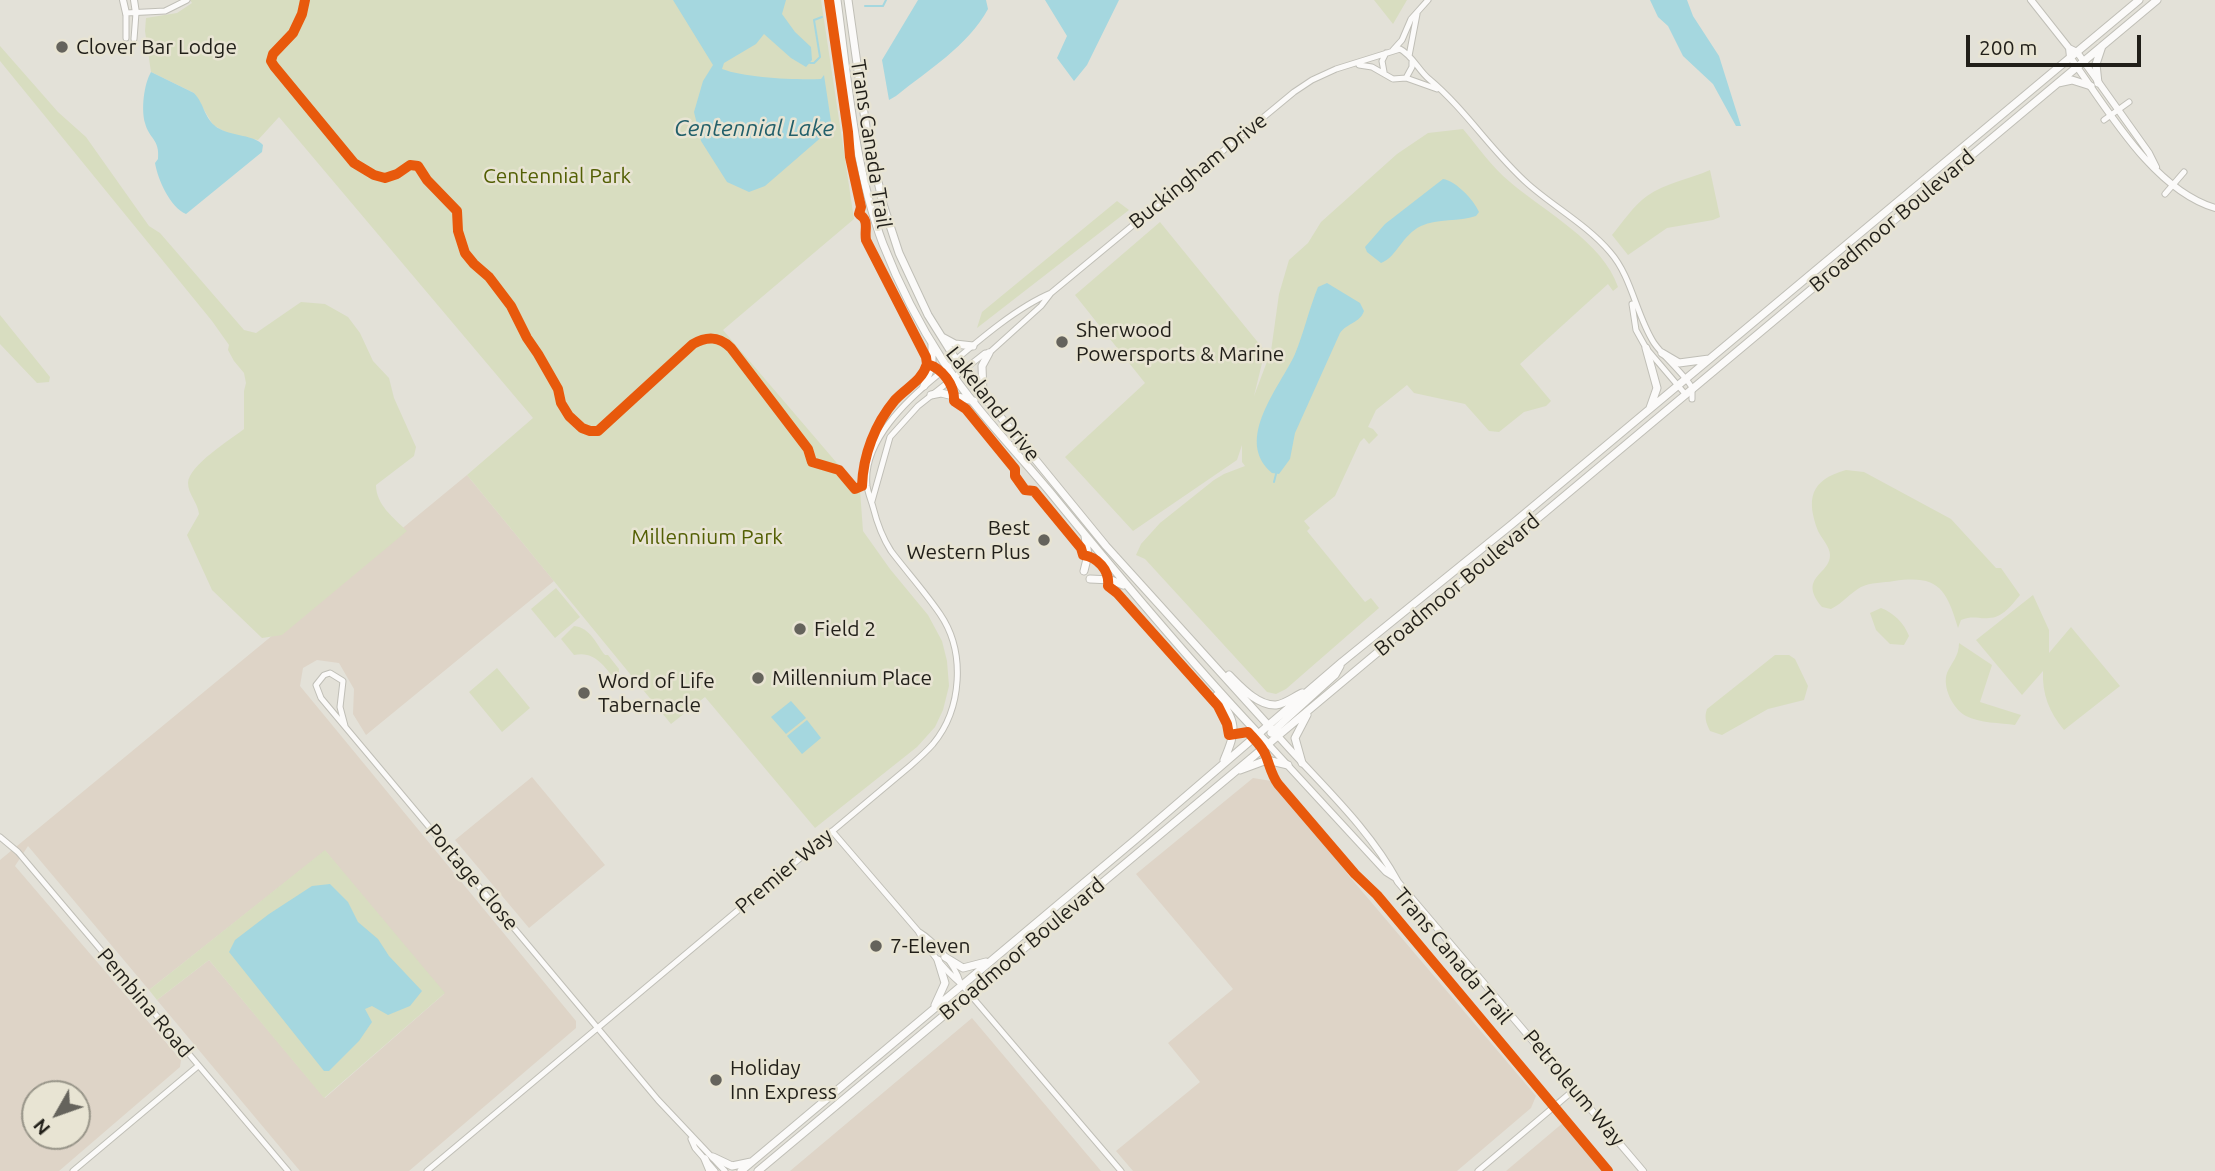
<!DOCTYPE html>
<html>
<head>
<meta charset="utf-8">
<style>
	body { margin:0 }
	#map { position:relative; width:2215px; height:1171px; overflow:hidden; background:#e3e1d8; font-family:Ubuntu,sans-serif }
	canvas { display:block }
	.north { position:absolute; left:21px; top:1080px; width:70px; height:70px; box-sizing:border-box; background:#e8e4d3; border:2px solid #989589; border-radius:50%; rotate:230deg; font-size:19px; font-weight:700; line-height:28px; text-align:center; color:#211f19 }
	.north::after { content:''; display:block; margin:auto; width:24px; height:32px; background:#65635c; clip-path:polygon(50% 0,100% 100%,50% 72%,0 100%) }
	.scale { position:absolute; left:1966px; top:35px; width:175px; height:32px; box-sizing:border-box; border:4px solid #211f19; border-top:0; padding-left:9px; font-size:21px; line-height:24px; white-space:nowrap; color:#211f19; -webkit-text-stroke:5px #e8e4d3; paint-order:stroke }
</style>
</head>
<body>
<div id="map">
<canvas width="2215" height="1171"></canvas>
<div class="north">N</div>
<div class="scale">200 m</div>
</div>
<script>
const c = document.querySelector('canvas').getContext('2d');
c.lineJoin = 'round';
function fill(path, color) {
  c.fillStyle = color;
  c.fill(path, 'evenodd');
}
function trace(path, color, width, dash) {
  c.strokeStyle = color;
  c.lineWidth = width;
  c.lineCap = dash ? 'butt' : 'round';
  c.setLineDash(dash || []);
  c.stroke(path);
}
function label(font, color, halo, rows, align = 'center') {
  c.font = font + ' Ubuntu,sans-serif';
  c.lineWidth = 5;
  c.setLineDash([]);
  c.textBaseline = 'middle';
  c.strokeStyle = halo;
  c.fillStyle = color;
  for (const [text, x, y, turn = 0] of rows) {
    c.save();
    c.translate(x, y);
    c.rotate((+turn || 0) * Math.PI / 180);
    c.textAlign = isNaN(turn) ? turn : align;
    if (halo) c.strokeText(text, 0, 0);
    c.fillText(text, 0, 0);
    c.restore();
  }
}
const industrial = new Path2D(`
	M467,475L554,581L366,735L353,714L354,689L339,663L317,660L303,668L300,686L576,1021V1028L409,1171H300L157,1000L209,960L325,1098L444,994L325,851L149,990L28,846L15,866L181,1060L180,1067L59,1171H0V860ZM35,1094H77V1136H35Z
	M532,777L605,865L529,928L455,840Z
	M1253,778L1284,783L1349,876L1536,1096L1531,1108L1457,1171H1133L1116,1151L1200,1082L1168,1043L1233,989L1136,874Z
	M972,1018L1101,1171H790Z
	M1564,1122L1605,1171H1506Z`);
const green = new Path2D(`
	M190,0H821L854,219L723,330L860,490L863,531L890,569L928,615L942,641L947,661L949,686L943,710L935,727L917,747L815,828L705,697L671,724L467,475L533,418L279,117L258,140L229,134L213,125L194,93L151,72L145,31L146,18L177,13L192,3Z
	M1374,0H1407L1393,24Z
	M0,46L58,112L86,137L149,226L160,233L244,330L256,333L301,302L325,304L348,317L360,333L373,361L389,378L394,398L416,447L414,456L376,485C376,505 394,518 407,531L282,635L262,638L212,590L187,535L199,514C198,503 188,494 188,483C189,465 230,440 244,429V391L246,383L244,373L234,361L228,350L229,345L212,321L0,61Z
	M1463,129C1478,147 1492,167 1510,182C1545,212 1603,242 1618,287L1613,291L1608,284L1520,364L1551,401L1546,406L1524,412L1499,432L1489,431L1465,404L1414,393L1407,385L1376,410L1368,427L1373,429L1378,435L1369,444L1364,438L1360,442L1335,496L1304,521L1310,528L1307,531L1365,602L1371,598L1379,608L1286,689L1276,694L1267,692L1145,559L1136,555L1141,544L1160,523L1214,480L1224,474L1245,466L1242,462V445L1237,460L1133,531L1065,457L1145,383L1075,295L1160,222L1265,351L1254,396L1271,351L1279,294L1289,260L1308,243L1321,222L1397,154L1428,133Z
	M1710,170L1720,217L1713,220L1667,228L1628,255L1612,235C1623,222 1633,206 1647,196C1665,183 1690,179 1710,170Z
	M1117,201L1129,210L977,328L982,312Z
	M0,315L50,377L49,382L37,383L0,344Z
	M1846,470L1864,472L1951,519L1996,568H2001L2020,595C2012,605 2002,618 1989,618C1977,619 1974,615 1961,620L1958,628C1946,588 1938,575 1894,581C1883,583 1871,582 1861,587C1850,593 1843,603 1831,609L1822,607C1797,577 1830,575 1830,555C1830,547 1822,539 1818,531C1806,499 1810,480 1846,470Z
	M556,588L580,617L555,638L531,609Z
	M2033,595L2049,630V653L2071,627L2120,686L2064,730C2049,712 2042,694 2043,671L2022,695L1976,640Z
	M1881,608C1894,613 1904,623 1909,636L1904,645L1890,644L1876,630L1870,613Z
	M574,626C591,628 596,644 605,655H608L619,669V674L623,678L618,683C605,668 596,650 574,655L561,639Z
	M1959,643L1992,665L1980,702L2021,715L2015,725C2001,723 1979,723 1966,716C1953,709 1942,687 1947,673C1952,662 1959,656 1959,643Z
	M1775,655H1789L1795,659L1808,686L1804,700L1768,709L1722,735L1710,731C1706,723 1704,717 1707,709Z
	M497,668L530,708L502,732L469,692Z
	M325,850L445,993L324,1098L209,960L157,1000L149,990Z`);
const water = new Path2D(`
	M673,0H786L782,14L795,32L811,47L812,60L806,67L791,58L764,34L756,44L724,63L722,69C746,78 795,80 821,79L824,75L832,128L765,186L749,192L727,182L701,141L694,112L703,81L713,65Z
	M918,0H986L988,9C968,46 928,70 896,96L889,100L882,60Z
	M1045,0H1119L1087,65L1074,81L1057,58L1067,36Z
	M1650,0H1687L1693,16L1719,56L1741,126H1736L1713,84L1683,56L1668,26L1658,17Z
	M151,72L194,93C205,104 204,121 220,129C232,136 255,135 263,145L262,152L186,214C170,207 158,180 155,163L158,159C160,139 149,139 145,123C141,109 144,84 151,72Z
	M1443,179C1456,181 1474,200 1479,212L1476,216C1459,222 1438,218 1421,226C1402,235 1396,258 1381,263L1367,252L1365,247L1385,224Z
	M1327,283L1360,303L1364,311C1360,323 1347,323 1340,333L1295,433L1290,459L1279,474L1272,473C1233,440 1280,387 1295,354C1304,332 1309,309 1318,287Z
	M791,701L806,718L786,734L771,717Z
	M807,720L821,738L802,754L787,736Z
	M330,884L348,902L358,922L378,939L389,956L422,991L410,1006L388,1015L372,1006L365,1009L372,1022L359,1041L329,1071H324L229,952L235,940L269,914L312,886Z`);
const stream = new Path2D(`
	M865,6H883L886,0
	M810,63H814L820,57L814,20L822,17
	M1274,482L1276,474`);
const minor = new Path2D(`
	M126,38V13L165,11L187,0
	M134,39L136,13
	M1393,50L1402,40L1411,19L1428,0
	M1409,56L1417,14
	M1359,65L1372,67L1393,79L1406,78L1437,89
	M1384,72L1382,61L1386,53
	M1406,78L1412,67V62
	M2104,120L2129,102
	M2165,194L2184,172
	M1632,304L1636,330L1646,348L1686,395
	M872,501L890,437L918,406L985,353H989L1041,306L1051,293L1294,92L1312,80L1336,69L1400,49C1412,55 1419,71 1429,79C1466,110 1492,152 1528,184C1554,207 1587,225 1610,252C1632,277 1636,315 1654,343C1662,355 1688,378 1692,388C1692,389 1692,397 1692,399
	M345,726L340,707L343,681L330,673L324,675L316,685L321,698L658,1100L725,1171
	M832,831L918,931C929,952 945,970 962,985L1121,1171
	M0,837L18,852L288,1171
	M918,931C934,941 955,964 960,982
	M691,1139L695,1148L715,1171
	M73,1171L198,1066
	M427,1171L910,766C918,759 926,752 933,744C962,709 966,652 940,614C925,592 907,572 891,551C882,537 877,523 873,507C871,500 868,493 867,486C862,441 908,399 939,374C971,347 1013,309 1051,293
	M1478,1171L1575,1089`);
const tertiary = new Path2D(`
	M123,0L126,13
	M134,0L136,13
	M2031,0L2069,48L2077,52L2149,153L2156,167
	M2069,48L2070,57C2107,108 2152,189 2215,208
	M1278,736C1319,783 1368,826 1398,882L1643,1171
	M1268,744L1386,872L1394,877`);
const secondary = new Path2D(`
	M837,0C848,81 854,167 883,244C899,285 919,324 943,361C974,408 1014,449 1050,492C1120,578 1191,663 1268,744
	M848,0L866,127L883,204L899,253L928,315L963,371L1106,546L1278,736
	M2058,83L2072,80L2091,86
	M2098,83L2096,64L2102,46
	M942,337L955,344L973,346
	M1646,348L1657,388L1650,408
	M1662,353L1679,363L1709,359
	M924,386L932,365V343
	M983,394L982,366L989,353
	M931,395L941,393L974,401
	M1084,571L1088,555L1085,536
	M1090,579L1111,580L1123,585
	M1229,675C1241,687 1258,706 1276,705C1285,704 1295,696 1302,693
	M1217,695C1237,723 1237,729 1224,760
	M1271,733L1335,675L1340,666
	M1302,763L1295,738L1307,715
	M1240,770L1267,760L1288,765
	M945,957L963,968L986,962
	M935,1005L945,983L938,960
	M713,1157L732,1166L751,1162
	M705,1159L710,1171
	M741,1171L1135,840L1342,662L1511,525L2139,0
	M758,1171L2157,0`);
const cycleway = new Path2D(`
	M305,0L302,14L293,33L273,54L271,61L274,66L354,163L374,175L385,178L397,174L410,165L418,166L427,180L457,211L458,231L465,253L474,264L489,277L511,306L527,338L538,354L558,389L561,403L569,416L582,428L590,431H598L693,344C707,336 719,336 731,348L808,449L812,462L839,470L855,489L862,486C863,455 875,424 895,400C907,387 922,381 927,364
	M829,0L848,132L850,157L861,207L859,214C870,221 864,229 866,240L926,357L927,364
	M927,364C942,368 955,385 954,401L966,409L1015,469V476L1025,490L1034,491L1081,548L1083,555C1097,557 1110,570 1108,586L1117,593L1218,706L1227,724L1229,735L1248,732C1254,739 1263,747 1266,756C1270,766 1271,774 1278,784L1355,874L1377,895L1608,1171`);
const markers = [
	[62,47,7,"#65635c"],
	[1062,342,7,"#65635c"],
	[1044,540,7,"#65635c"],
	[800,629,7,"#65635c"],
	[758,678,7,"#65635c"],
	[584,693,7,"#65635c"],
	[876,946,7,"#65635c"],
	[716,1080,7,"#65635c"]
];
const poiNames = [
	["Clover Bar Lodge",76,47],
	["Sherwood",1076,330],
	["Powersports & Marine",1076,354],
	["Best",1030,528,"right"],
	["Western Plus",1030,552,"right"],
	["Field 2",814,629],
	["Millennium Place",772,678],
	["Word of Life",598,681],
	["Tabernacle",598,705],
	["7-Eleven",890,946],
	["Holiday",730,1068],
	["Inn Express",730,1092]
];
const streetNames = [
	["Trans Canada Trail",871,144,81],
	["Buckingham Drive",1198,171,-39],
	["Broadmoor Boulevard",1892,221,-40],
	["Lakeland Drive",993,404,52],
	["Broadmoor Boulevard",1457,585,-40],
	["Premier Way",784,871,-40],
	["Portage Close",472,877,50],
	["Broadmoor Boulevard",1022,949,-40],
	["Trans Canada Trail",1453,956,50],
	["Pembina Road",145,1003,50],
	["Petroleum Way",1574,1088,50]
];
const parkNames = [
	["Centennial Park",557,176],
	["Millennium Park",707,537]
];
const waterNames = [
	["Centennial Lake",754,128]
];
fill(industrial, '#ded4c7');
fill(green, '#d8ddc0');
fill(water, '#a5d7df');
trace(stream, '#a5d7df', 2);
trace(minor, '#c0bfb7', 7);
trace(tertiary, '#c0bfb7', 8);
trace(secondary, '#c0bfb7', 9);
trace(minor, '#fbfaf9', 5);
trace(tertiary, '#fbfaf9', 6);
trace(secondary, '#fbfaf9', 7);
trace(cycleway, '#e8590c', 10);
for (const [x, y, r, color] of markers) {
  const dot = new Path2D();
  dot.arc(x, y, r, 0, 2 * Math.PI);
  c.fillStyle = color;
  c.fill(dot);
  trace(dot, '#e8e4d3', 2.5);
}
label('21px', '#211f19', '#e8e4d3', poiNames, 'left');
label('21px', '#211f19', '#e8e4d3', streetNames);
label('21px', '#535f04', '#e8e4d3', parkNames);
label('italic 23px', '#225f6a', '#e8e4d3', waterNames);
</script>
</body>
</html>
